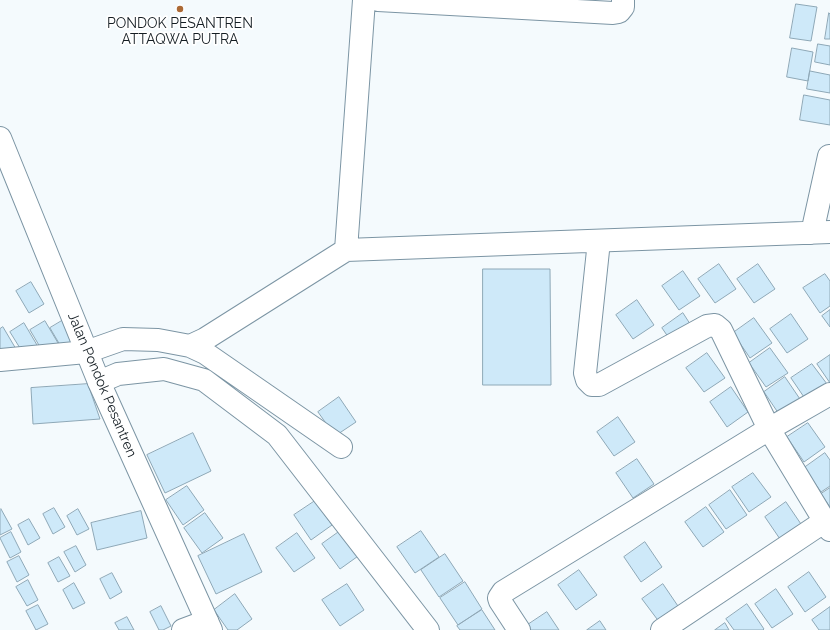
<!DOCTYPE html>
<html>
<head>
<meta charset="utf-8">
<style>
	body { margin:0 }
	canvas { display:block; background:#f4fafd }
</style>
</head>
<body>
<canvas width="830" height="630"></canvas>
<script>
const c = document.querySelector('canvas').getContext('2d');
c.lineJoin = 'round';
function fill(path, color) {
  c.fillStyle = color;
  c.fill(path, 'evenodd');
}
function trace(path, color, width, dash) {
  c.strokeStyle = color;
  c.lineWidth = width;
  c.lineCap = dash ? 'butt' : 'round';
  c.setLineDash(dash || []);
  c.stroke(path);
}
function label(font, color, halo, rows, align = 'center') {
  c.font = font + ' Raleway,sans-serif';
  c.lineWidth = 3.5;
  c.setLineDash([]);
  c.textBaseline = 'middle';
  c.strokeStyle = halo;
  c.fillStyle = color;
  for (const [text, x, y, turn = 0] of rows) {
    c.save();
    c.translate(x, y);
    c.rotate((+turn || 0) * Math.PI / 180);
    c.textAlign = isNaN(turn) ? turn : align;
    if (halo) c.strokeText(text, 0, 0);
    c.fillText(text, 0, 0);
    c.restore();
  }
}
const building = new Path2D(`
	M796,4L817,7L811,41L790,38Z
	M829,13L830,14V39H825Z
	M818,44L830,46V65L815,62Z
	M792,48L813,52L808,81L787,77Z
	M810,71L830,75V93L807,89Z
	M804,95L830,100V125L800,120Z
	M719,264L736,289L715,303L698,279Z
	M758,264L775,289L754,303L737,279Z
	M483,269H550L551,385H483Z
	M683,271L700,296L679,310L662,286Z
	M825,274L830,281V306L820,313L803,288Z
	M31,282L44,304L29,313L16,291Z
	M637,300L654,325L633,339L616,315Z
	M830,310V327L822,316Z
	M683,313L694,330L673,344L662,328Z
	M791,314L808,339L787,353L770,329Z
	M754,318L772,343L750,358L733,333Z
	M65,319L78,341L63,350L50,328Z
	M45,321L58,343L43,352L30,330Z
	M24,323L37,345L23,353L10,332Z
	M3,327L16,349L0,355V329Z
	M770,348L788,373L766,387L749,363Z
	M707,353L725,378L704,392L686,368Z
	M830,355V383L817,364Z
	M812,364L830,388L808,403L791,378Z
	M785,377L802,402L781,417L764,392Z
	M88,384L100,419L33,424L31,388Z
	M731,387L748,412L727,427L710,402Z
	M339,397L356,422L335,436L318,412Z
	M618,417L635,442L614,456L597,432Z
	M808,423L825,447L804,462L787,437Z
	M193,433L211,471L165,493L147,455Z
	M825,453L830,460V486L821,492L804,468Z
	M637,459L654,484L633,498L616,473Z
	M753,473L771,497L749,512L732,487Z
	M187,486L204,510L183,525L166,500Z
	M830,488V507L821,494Z
	M730,490L747,515L726,529L709,505Z
	M315,501L332,525L311,540L294,515Z
	M786,502L803,527L782,542L765,517Z
	M706,507L724,532L703,547L685,522Z
	M54,508L65,527L53,534L43,514Z
	M1,509L12,529L0,535V510Z
	M78,509L89,529L77,535L67,516Z
	M141,511L147,538L97,550L91,523Z
	M205,513L223,538L202,553L184,528Z
	M29,519L40,538L28,545L18,525Z
	M343,529L361,554L340,569L322,544Z
	M421,531L439,557L415,573L397,547Z
	M11,532L21,552L10,558L0,538Z
	M297,533L315,558L294,572L276,548Z
	M244,534L262,572L216,594L198,556Z
	M645,542L662,567L641,582L624,557Z
	M76,546L86,565L75,572L64,552Z
	M445,554L463,581L439,597L421,570Z
	M19,556L29,575L17,582L7,562Z
	M59,557L70,576L58,582L48,563Z
	M579,570L597,595L576,610L558,585Z
	M809,572L826,597L805,612L788,587Z
	M112,573L122,592L110,599L100,579Z
	M28,580L38,600L27,606L16,587Z
	M465,582L482,609L458,625L440,598Z
	M74,583L85,603L73,609L63,590Z
	M347,584L364,610L340,626L322,600Z
	M663,584L680,609L660,623L642,599Z
	M776,589L793,614L772,628L755,604Z
	M235,594L252,619L237,630H228L214,610Z
	M747,604L764,629L763,630H734L726,619Z
	M38,605L48,624L36,630L26,611Z
	M161,606L171,626L163,630H159L150,612Z
	M830,607V630H819L812,620Z
	M482,610L495,630H460L457,626Z
	M547,612L559,630H524L523,628Z
	M127,617L134,630H119L115,623Z
	M600,621L606,630H587Z
	M725,623L729,630H715Z`);
const minor = new Path2D(`
	M378,0L613,13L619,12L623,7V0
	M812,233L829,156
	M599,241L585,373L587,380L592,385H599L707,326L715,325L721,330L769,429L830,530
	M346,250L364,0
	M190,346L205,339L346,250L830,232
	M0,360L86,352L123,339L158,340L190,346L205,353L341,447
	M99,382L118,374L164,369L204,380L277,435L428,630
	M183,630L207,621
	M519,630L500,601L499,598L503,592L769,429L830,394
	M662,630L825,521`);
const tertiary = new Path2D(`
	M0,138L99,382L211,630`);
const markers = [
	[180,9,4,"#ab6935"]
];
const poiNames = [
	["PONDOK PESANTREN",180,24],
	["ATTAQWA PUTRA",180,40]
];
const streetNames = [
	["Jalan Pondok Pesantren",102,385,67]
];
fill(building, '#cee9f9');
trace(building, '#8ea8b7', 1);
trace(minor, '#7c95a4', 24);
trace(tertiary, '#7c95a4', 24);
trace(minor, '#fff', 22);
trace(tertiary, '#fff', 22);
for (const [x, y, r, color] of markers) {
  const dot = new Path2D();
  dot.arc(x, y, r, 0, 2 * Math.PI);
  c.fillStyle = color;
  c.fill(dot);
  trace(dot, '#fff', 1.5);
}
label('14px', '#141d23', '#fff', poiNames);
label('14px', '#141d23', '#fff', streetNames);
</script>
</body>
</html>
